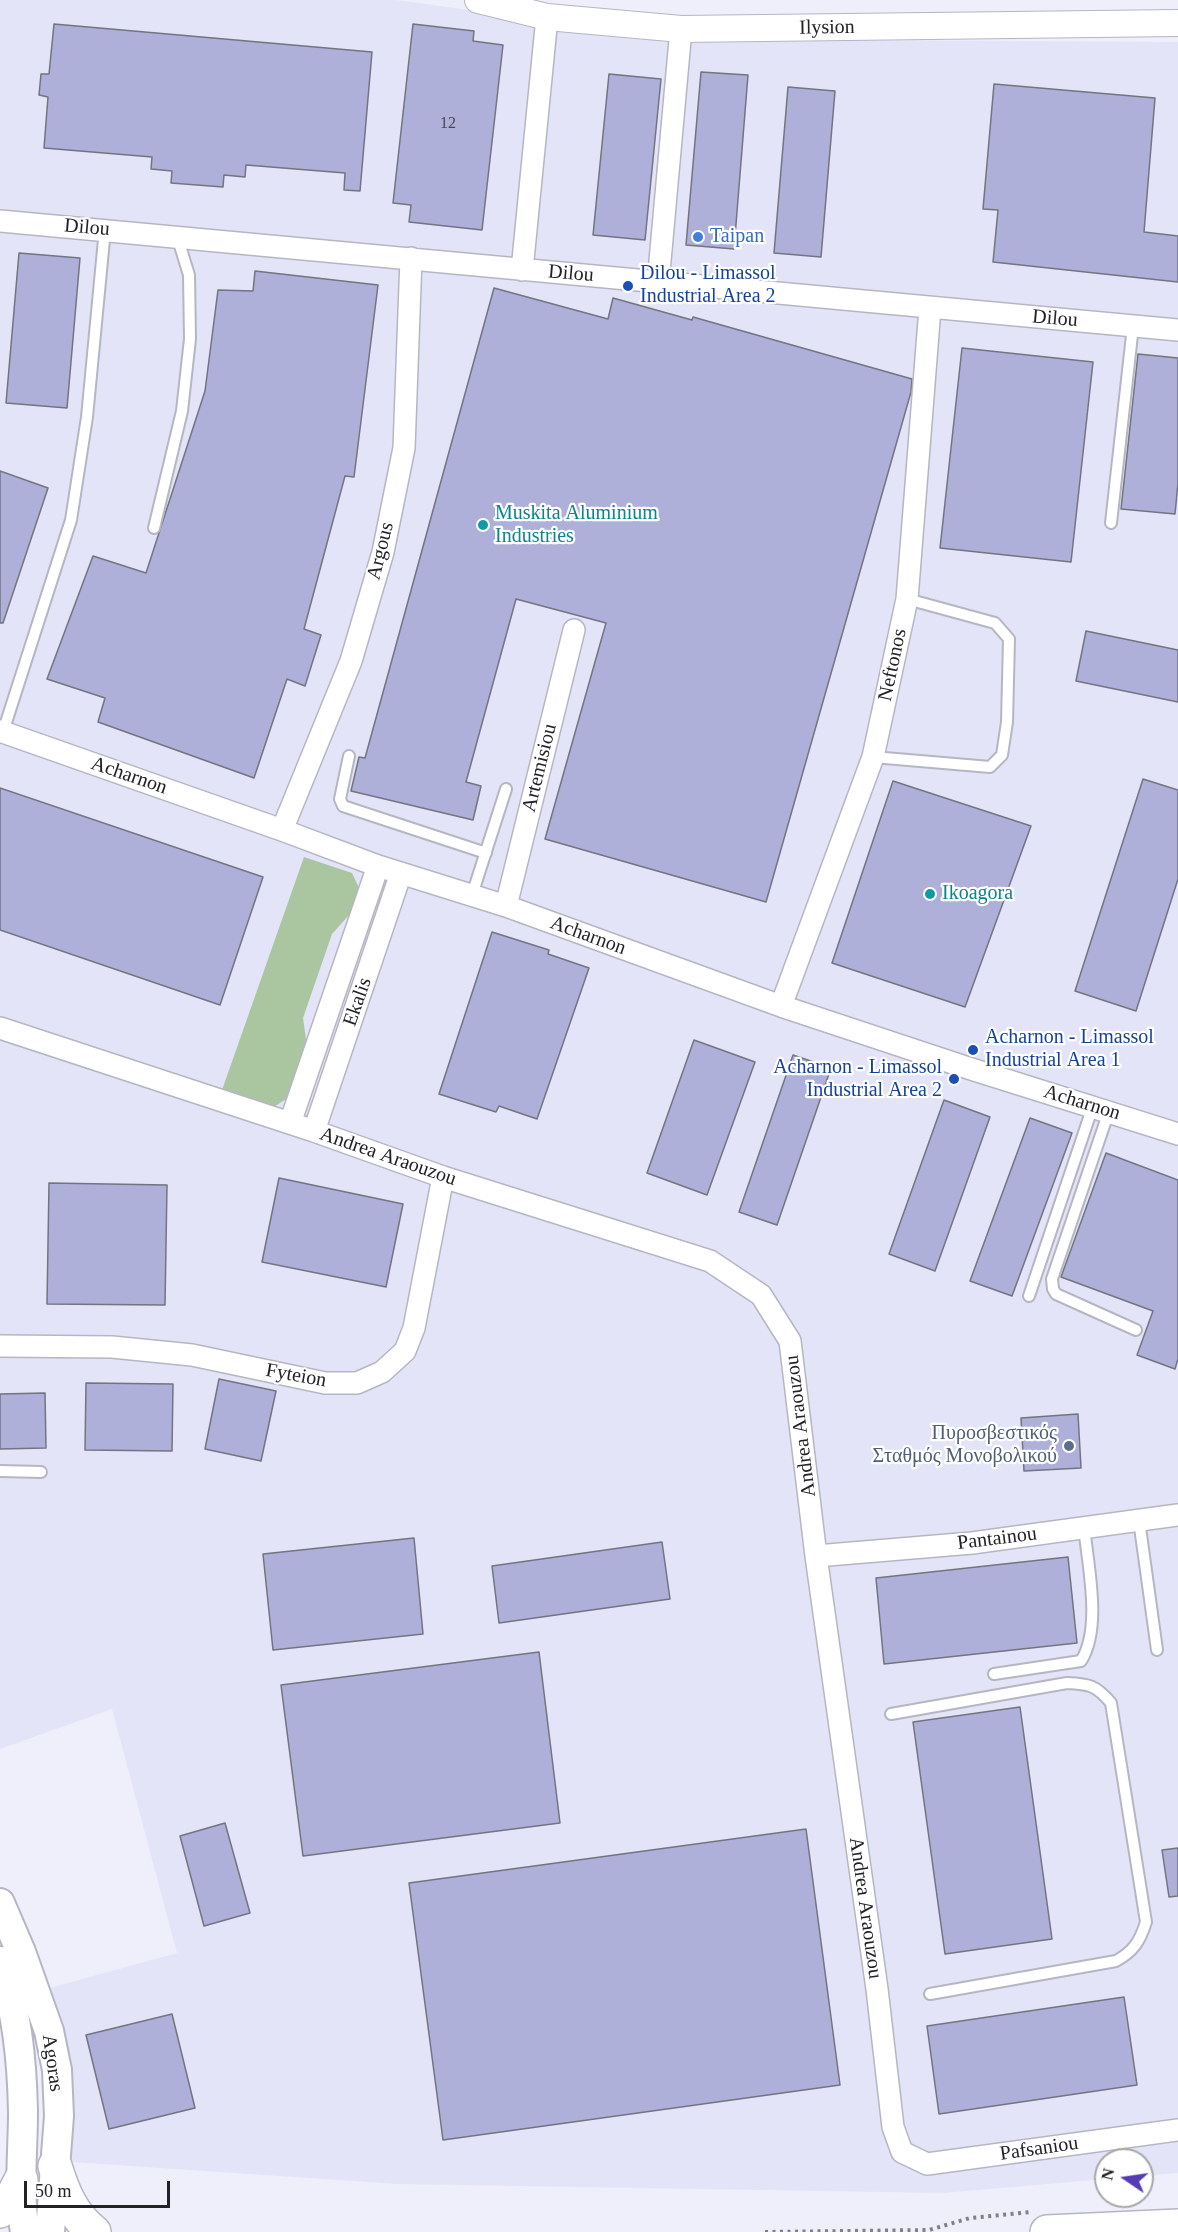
<!DOCTYPE html>
<html>
<head>
<meta charset="utf-8">
<style>
	body { margin:0 }
	#map { position:relative; width:1178px; height:2232px; overflow:hidden; background:#eeeffb; font-family:"Times New Roman",serif }
	canvas { display:block }
	.north { position:absolute; left:1094px; top:2148px; width:60px; height:60px; box-sizing:border-box; background:#fff; border:2px solid #a7a7a8; border-radius:50%; rotate:283deg; font-size:16px; font-weight:700; line-height:24px; text-align:center; color:#222226 }
	.north::after { content:''; display:block; margin:auto; width:21px; height:27px; background:#563cb4; clip-path:polygon(50% 0,100% 100%,50% 72%,0 100%) }
	.scale { position:absolute; left:24px; top:2181px; width:146px; height:27px; box-sizing:border-box; border:3px solid #222226; border-top:0; padding-left:8px; font-size:18px; line-height:21px; white-space:nowrap; color:#222226; -webkit-text-stroke:4px #fff; paint-order:stroke }
</style>
</head>
<body>
<div id="map">
<canvas width="1178" height="2232"></canvas>
<div class="north">N</div>
<div class="scale">50 m</div>
</div>
<script>
const c = document.querySelector('canvas').getContext('2d');
c.lineJoin = 'round';
function fill(path, color) {
  c.fillStyle = color;
  c.fill(path, 'evenodd');
}
function trace(path, color, width, dash) {
  c.strokeStyle = color;
  c.lineWidth = width;
  c.lineCap = dash ? 'butt' : 'round';
  c.setLineDash(dash || []);
  c.stroke(path);
}
function label(font, color, halo, rows, align = 'center') {
  c.font = font + ' "Times New Roman",serif';
  c.lineWidth = 4.5;
  c.setLineDash([]);
  c.textBaseline = 'middle';
  c.strokeStyle = halo;
  c.fillStyle = color;
  for (const [text, x, y, turn = 0] of rows) {
    c.save();
    c.translate(x, y);
    c.rotate((+turn || 0) * Math.PI / 180);
    c.textAlign = isNaN(turn) ? turn : align;
    if (halo) c.strokeText(text, 0, 0);
    c.fillText(text, 0, 0);
    c.restore();
  }
}
const built = new Path2D(`
	M0,0H396L683,39L1178,42V2173L1142,2176V2160H1106V2179L943,2193L397,2184L42,2160L46,1989L177,1953L112,1709L0,1749Z`);
const forest = new Path2D(`
	M304,857L352,873L360,890L359,904L332,934L303,1018L307,1046L291,1096L272,1108L222,1090Z`);
const building = new Path2D(`
	M54,24L372,52L360,191L344,190L345,173L246,165L245,177L224,175L223,187L171,183L172,171L151,169L152,157L44,148L48,97L39,95L41,74H49Z
	M413,24L474,31L473,41L503,45L482,230L409,222L411,205L393,203Z
	M701,72L748,75L734,249L686,245Z
	M609,74L661,79L645,240L593,235Z
	M994,84L1155,98L1144,232L1178,236V282L993,262L998,210L983,209Z
	M788,87L835,91L821,257L774,253Z
	M19,253L80,258L67,408L6,403Z
	M255,271L378,285L354,477L345,476L304,629L321,635L305,686L287,679L254,778L98,722L105,698L47,679L93,556L146,573L205,391L218,290L253,291Z
	M494,288L608,319L613,298L692,320L693,317L912,379L911,392L766,902L545,839L606,623L516,599L466,782L481,786L473,820L351,791L359,757L365,758Z
	M962,348L1093,362L1071,562L940,548Z
	M1138,354L1178,358V483L1175,514L1121,509Z
	M0,471L48,488L3,623H0Z
	M1086,631L1178,650V702L1076,681Z
	M1143,779L1178,790V879L1136,1011L1075,991Z
	M893,781L1031,826L965,1007L832,963Z
	M0,788L263,877L220,1005L0,930Z
	M492,932L549,950L548,954L589,968L537,1119L499,1106L496,1112L439,1094Z
	M694,1040L755,1062L707,1195L647,1173Z
	M793,1055L831,1068L777,1225L739,1212Z
	M944,1100L990,1117L935,1271L889,1254Z
	M1030,1118L1072,1133L1012,1296L970,1281Z
	M1106,1153L1178,1180V1359L1175,1369L1137,1355L1153,1311L1061,1277Z
	M279,1178L403,1204L386,1287L262,1262Z
	M49,1183L167,1185L165,1305L47,1304Z
	M219,1379L276,1391L261,1461L205,1449Z
	M86,1383L173,1384L172,1451L85,1450Z
	M45,1393L46,1448L0,1449V1394Z
	M1078,1414L1081,1468L1024,1471L1021,1418Z
	M414,1538L423,1634L273,1650L263,1554Z
	M662,1542L670,1599L499,1623L492,1566Z
	M1068,1557L1077,1643L884,1664L876,1578Z
	M539,1652L560,1823L303,1856L281,1685Z
	M1020,1707L1052,1939L945,1954L913,1722Z
	M225,1823L250,1913L204,1926L180,1836Z
	M806,1829L840,2085L443,2140L409,1883Z
	M1178,1848V1896L1169,1897L1162,1850Z
	M1124,1997L1137,2085L939,2114L927,2026Z
	M172,2014L195,2108L109,2129L86,2035Z`);
const path = new Path2D(`
	M765,2232L929,2230L970,2218L1031,2212`);
const service = new Path2D(`
	M1111,523L1133,326
	M154,528L182,411L190,339L189,275L177,236
	M3,732L71,520L87,417L105,229
	M349,756L340,799L343,806L486,853
	M873,757L990,767L1002,755L1007,722L1009,639L995,623L907,599
	M472,895L506,789
	M1109,1111L1052,1279L1053,1289L1056,1294L1136,1330
	M1029,1296L1093,1106
	M0,1471L41,1472
	M1139,1520L1157,1650
	M994,1674L1081,1661C1102,1628 1088,1566 1084,1527
	M891,1714L1067,1683C1089,1684 1096,1685 1111,1703L1146,1922C1140,1941 1134,1951 1116,1961L930,1994`);
const minor = new Path2D(`
	M0,221L1178,330
	M522,270L547,17
	M658,283L681,29
	M0,731L282,830L378,866L506,906L781,1006L968,1068L1178,1134
	M282,830L351,661L383,552L404,448L411,258
	M506,906L574,630
	M781,1006L873,757L907,599L930,308
	M0,1028L314,1131L443,1177L710,1261L761,1295L790,1341L816,1556L877,1989L893,2127L902,2152L927,2164L1178,2130
	M290,1123L378,866
	M314,1131L401,873
	M0,1346L112,1347L192,1355L325,1383H357L382,1372L405,1351L414,1328L443,1177
	M816,1556L972,1543L1178,1515`);
const tertiary = new Path2D(`
	M478,0L547,17L681,29L1178,23`);
const secondary = new Path2D(`
	M0,1903L21,1952L49,2031L57,2070L59,2116L50,2232
	M0,1961C17,2011 22,2060 23,2112C23,2152 18,2192 25,2232`);
const primary = new Path2D(`
	M55,2166C63,2192 72,2215 94,2232
	M0,2211L12,2197L21,2180
	M1047,2232L1178,2226`);
const markers = [
	[698,237,6,"#3f7fe0"],
	[628,286,6,"#1a4fb4"],
	[483,525,6,"#0f9aa8"],
	[930,894,6,"#0f9aa8"],
	[973,1050,6,"#1a4fb4"],
	[954,1079,6,"#1a4fb4"],
	[1069,1446,6,"#5c6f8a"]
];
const numberNames = [
	["12",448,124]
];
const streetNames = [
	["Ilysion",827,28,-1],
	["Dilou",87,228,5],
	["Dilou",571,274,5],
	["Dilou",1055,319,5],
	["Argous",381,551,-76],
	["Neftonos",893,665,-78],
	["Artemisiou",540,768,-76],
	["Acharnon",129,776,19],
	["Acharnon",588,936,20],
	["Ekalis",358,1002,-71],
	["Acharnon",1082,1103,17],
	["Andrea Araouzou",388,1157,19],
	["Fyteion",296,1376,10],
	["Andrea Araouzou",801,1426,-97],
	["Pantainou",997,1539,-7],
	["Andrea Araouzou",865,1908,82],
	["Agoras",52,2063,82],
	["Pafsaniou",1039,2149,-8]
];
const shopNames = [
	["Taipan",710,237]
];
const transitNames = [
	["Dilou - Limassol",640,274],
	["Industrial Area 2",640,297],
	["Acharnon - Limassol",985,1038],
	["Industrial Area 1",985,1061],
	["Acharnon - Limassol",942,1068,"right"],
	["Industrial Area 2",942,1091,"right"]
];
const cultureNames = [
	["Muskita Aluminium",495,514],
	["Industries",495,537],
	["Ikoagora",942,894]
];
const serviceNames = [
	["Πυροσβεστικός",1057,1434],
	["Σταθμός Μονοβολικού",1057,1457]
];
fill(built, '#e3e4f8');
fill(forest, '#aac6a1');
fill(building, '#aeb0da');
trace(building, '#73747f', 1.5);
trace(service, '#b6b6c2', 14);
trace(minor, '#b6b6c2', 24);
trace(tertiary, '#b6b6c2', 28);
trace(secondary, '#b6b6c2', 32);
trace(primary, '#b6b6c2', 36);
trace(path, '#808088', 4, [3, 4.5]);
trace(service, '#fff', 10);
trace(minor, '#fff', 21);
trace(tertiary, '#fff', 26);
trace(secondary, '#fff', 28);
trace(primary, '#fff', 33);
for (const [x, y, r, color] of markers) {
  const dot = new Path2D();
  dot.arc(x, y, r, 0, 2 * Math.PI);
  c.fillStyle = color;
  c.fill(dot);
  trace(dot, '#fff', 2);
}
label('16px', '#454653', null, numberNames);
label('20px', '#222226', '#fff', streetNames);
label('20px', '#366cbe', '#fff', shopNames, 'left');
label('20px', '#164399', '#fff', transitNames, 'left');
label('20px', '#0d838f', '#fff', cultureNames, 'left');
label('20px', '#4e5e75', '#fff', serviceNames, 'right');
</script>
</body>
</html>
